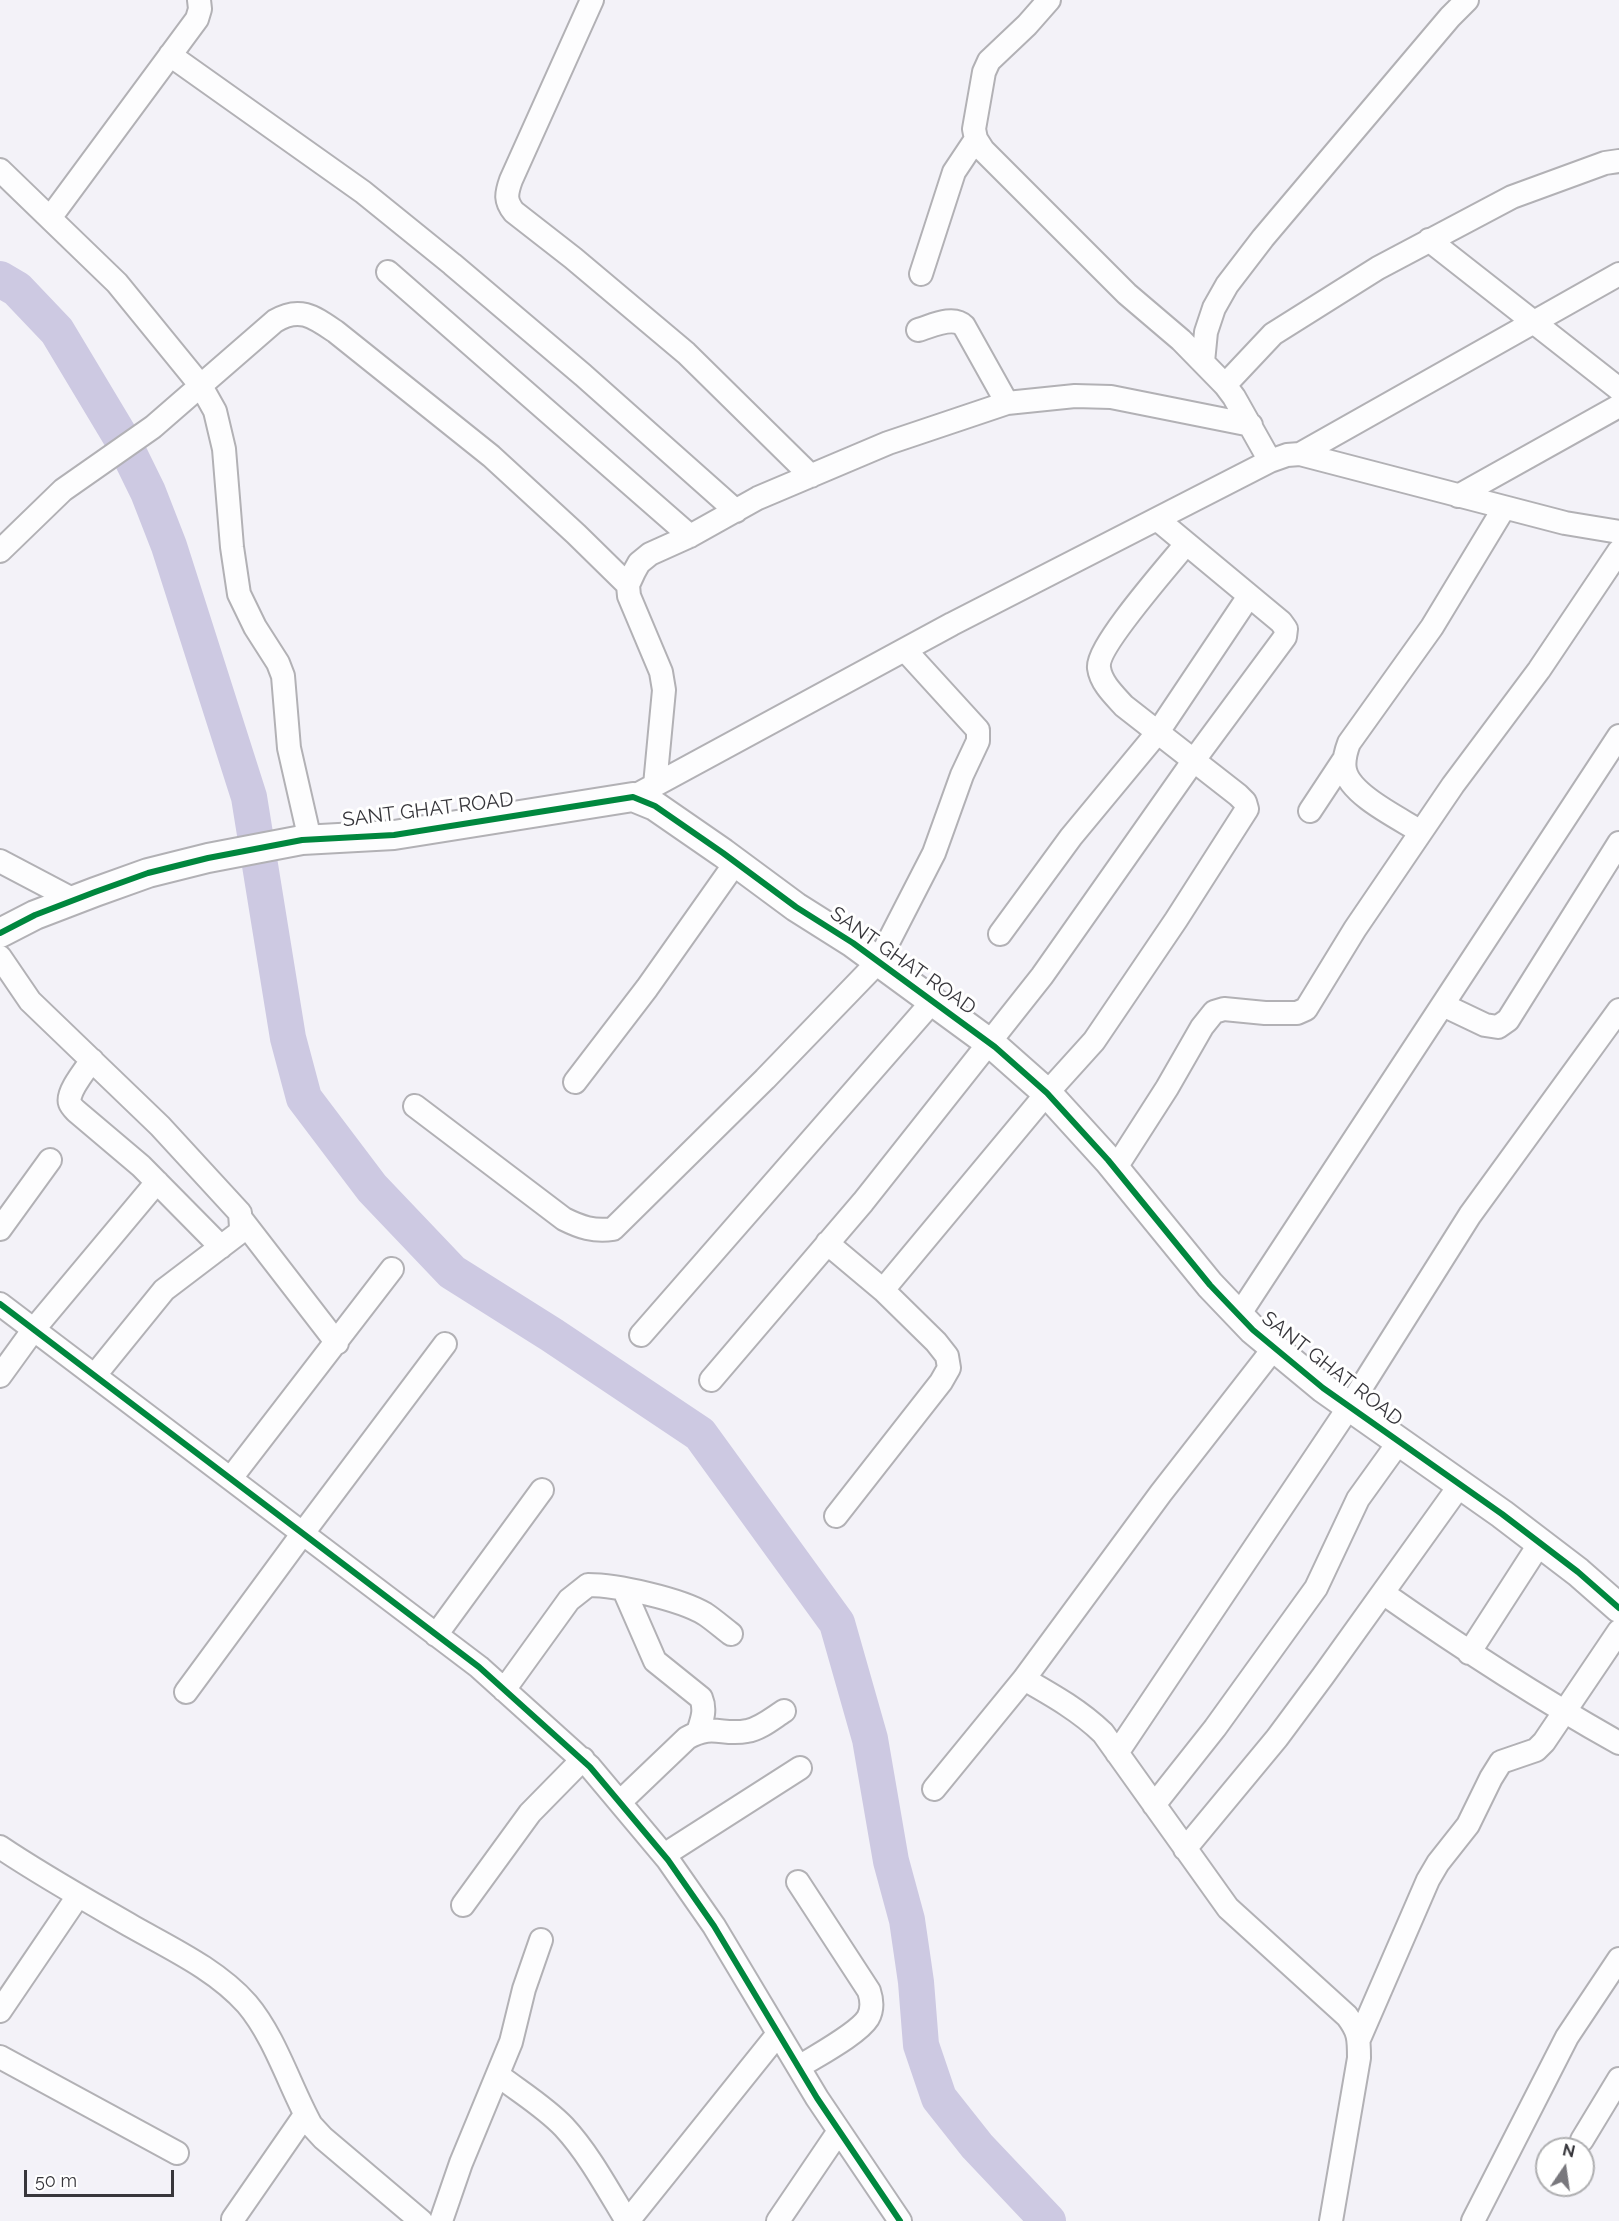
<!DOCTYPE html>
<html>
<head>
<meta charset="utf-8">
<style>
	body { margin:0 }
	#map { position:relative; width:1619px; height:2221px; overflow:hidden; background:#f3f2f8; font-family:Raleway,sans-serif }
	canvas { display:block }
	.north { position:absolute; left:1535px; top:2137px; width:60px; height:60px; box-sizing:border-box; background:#fff; border:2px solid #afafb1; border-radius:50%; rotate:13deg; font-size:16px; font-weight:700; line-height:24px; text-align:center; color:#37363b }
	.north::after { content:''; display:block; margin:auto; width:21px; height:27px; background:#79787d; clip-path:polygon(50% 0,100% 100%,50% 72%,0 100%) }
	.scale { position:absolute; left:24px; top:2170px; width:150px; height:27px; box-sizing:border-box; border:3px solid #37363b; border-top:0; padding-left:8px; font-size:18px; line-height:21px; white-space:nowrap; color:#37363b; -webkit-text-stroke:4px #fff; paint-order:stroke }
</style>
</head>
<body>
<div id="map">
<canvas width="1619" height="2221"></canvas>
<div class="north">N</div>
<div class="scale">50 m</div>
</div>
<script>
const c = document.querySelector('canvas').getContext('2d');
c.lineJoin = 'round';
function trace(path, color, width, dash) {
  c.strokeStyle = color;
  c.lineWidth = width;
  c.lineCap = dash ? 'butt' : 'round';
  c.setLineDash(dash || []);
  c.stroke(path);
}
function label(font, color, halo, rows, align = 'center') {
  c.font = font + ' Raleway,sans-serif';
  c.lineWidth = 6;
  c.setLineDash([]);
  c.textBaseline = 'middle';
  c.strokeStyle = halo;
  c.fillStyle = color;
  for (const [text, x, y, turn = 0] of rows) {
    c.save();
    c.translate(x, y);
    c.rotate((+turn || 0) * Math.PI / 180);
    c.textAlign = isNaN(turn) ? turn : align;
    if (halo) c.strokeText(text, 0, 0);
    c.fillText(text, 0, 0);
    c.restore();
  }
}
const river = new Path2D(`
	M0,279L17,289L57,331L123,441L148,492L169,546L249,797L288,1038L304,1098L372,1188L452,1272L552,1335L700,1434L837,1623L870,1739L891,1861L907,1920L916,1982L921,2045L939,2098L977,2146L1048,2221`);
const minor = new Path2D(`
	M592,0L511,180C506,194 505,201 514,212L573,258L686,353L811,476
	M1049,0L1027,25L989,61L984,72L974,129L976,139L983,150L1127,294L1181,340L1225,385L1234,397L1270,461
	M170,55L363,192L452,264L583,375L736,511
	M0,170L117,283L201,386L215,411L224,449L232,547L239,594L255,627L278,663L283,676L289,748L310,840
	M50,218L197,19L200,9L199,0
	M1429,240L1619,389
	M388,272L690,536
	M921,274L954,172L976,139
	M918,330C932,326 953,315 964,326L1007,403
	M1203,362L1206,332L1214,308L1227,285L1263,238L1450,17L1467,0
	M1225,385L1273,334L1378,268L1512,197L1605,163L1619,161
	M1300,454L1619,274
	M1458,496L1619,406
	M0,551L63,490L153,427L275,321C300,306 314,317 336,332L491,456L576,534L628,585
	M655,785L664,690L661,672L629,596L628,585L634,572L639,563L650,554L690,536L758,498L888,443L1007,403L1075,396L1111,397L1251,425
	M633,797L952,624L1270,461L1287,455L1300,454L1565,523L1619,532
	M1310,811L1345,758
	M1421,832C1401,819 1350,795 1345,770C1343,761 1346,751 1349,743L1432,627L1504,508
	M0,861L74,900
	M1000,934L1071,837L1158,732L1249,596
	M0,957L30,1001L160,1126L240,1213L241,1227L239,1233L164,1290L95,1375
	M1443,1005L1485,1025L1498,1027L1508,1020L1619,843
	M92,1060C86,1069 66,1093 70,1103C71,1106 74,1109 76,1111L141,1166L221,1247
	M575,1082L647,988L736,862
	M415,1106L564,1219C580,1227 594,1232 613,1229L765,1079L878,962L934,853L962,775L978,741V730L905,650
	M1115,1169L1167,1088L1202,1027L1214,1012L1224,1009L1265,1013H1297L1306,1009L1355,929L1453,785L1539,670L1619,551
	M242,1220L337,1343
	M0,1229L50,1160
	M827,1243L883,1290L936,1342L947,1356L949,1368L941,1382L836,1516
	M883,1290L1047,1093L1094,1041L1176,920L1247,809L1245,802L1238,795L1124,706C1114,695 1101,683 1099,668C1096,647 1170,564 1186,544
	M0,1304L479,1667L590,1767L668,1860L714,1926L817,2098L900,2221
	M1239,1315L1619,736
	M641,1335L932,1002
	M0,1376L34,1329L157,1182
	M711,1380L863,1202L1042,976L1194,760L1285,637L1286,629L1281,622L1157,519
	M231,1478L392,1269
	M624,1590L655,1661L701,1698C706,1710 702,1720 698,1732
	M1383,1593C1460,1647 1537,1697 1619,1743
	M436,1635L542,1490
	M1469,1653L1540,1543
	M1024,1679C1052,1695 1079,1710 1103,1733L1228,1908L1347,2016C1359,2032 1359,2038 1359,2058L1331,2221
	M504,1690L569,1600L588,1585C617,1585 680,1599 705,1614C714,1620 723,1628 731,1634
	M186,1692L303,1533L445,1344
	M1117,1753L1349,1407L1470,1215L1619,1010
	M934,1789L1024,1679L1161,1493L1274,1348
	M620,1802L687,1738C713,1723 722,1736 747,1731C760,1729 773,1718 784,1711
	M1154,1805L1215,1728L1316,1588L1358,1499L1399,1442
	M0,1847C43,1876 88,1901 133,1927C172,1949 217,1970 247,2004C275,2037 290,2087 311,2125L323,2138L421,2221
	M1185,1849L1277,1738L1323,1676L1460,1485
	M664,1855L800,1768
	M798,1882L869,1991C872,2000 873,2009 868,2018C858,2034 816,2056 799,2067
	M463,1905L530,1813L583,1759
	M0,2011L78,1896
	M1359,2039L1428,1880L1438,1863L1468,1825L1491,1778L1501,1762L1536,1750L1544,1742L1619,1631
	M0,2057L177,2153
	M498,2075C520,2092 545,2107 564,2127C589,2154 608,2190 627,2221
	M1582,2140L1619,2079
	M233,2219L305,2115
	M441,2221L461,2163L511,2042L524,1989L541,1940
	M628,2221L778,2034
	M778,2221L839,2131
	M1473,2221L1567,2037L1619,1959`);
const tertiary = new Path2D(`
	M0,933L35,915L95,892L148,873L208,858L302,840L394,835L633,797L655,806L723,853L796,907L853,943L995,1047L1047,1093L1108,1160L1210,1285L1253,1330L1323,1388L1502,1514L1578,1572L1619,1608`);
const cycleway = new Path2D(`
	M0,933L35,915L95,892L148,873L208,858L302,840L394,835L633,797L655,806L723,853L796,907L853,943L995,1047L1047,1093L1108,1160L1210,1285L1253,1330L1323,1388L1502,1514L1578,1572L1619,1608
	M0,1304L479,1667L590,1767L668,1860L714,1926L817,2098L900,2221`);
const streetNames = [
	["SANT GHAT ROAD",428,810,-7],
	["SANT GHAT ROAD",903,961,35],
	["SANT GHAT ROAD",1332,1369,38]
];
trace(river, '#cdc9e2', 36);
trace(minor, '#b2b1b5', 26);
trace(tertiary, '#b2b1b5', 32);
trace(minor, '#fdfdfe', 22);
trace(tertiary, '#fdfdfe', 28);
trace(cycleway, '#00873e', 6);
label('20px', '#37363b', '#fff', streetNames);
</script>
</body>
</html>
